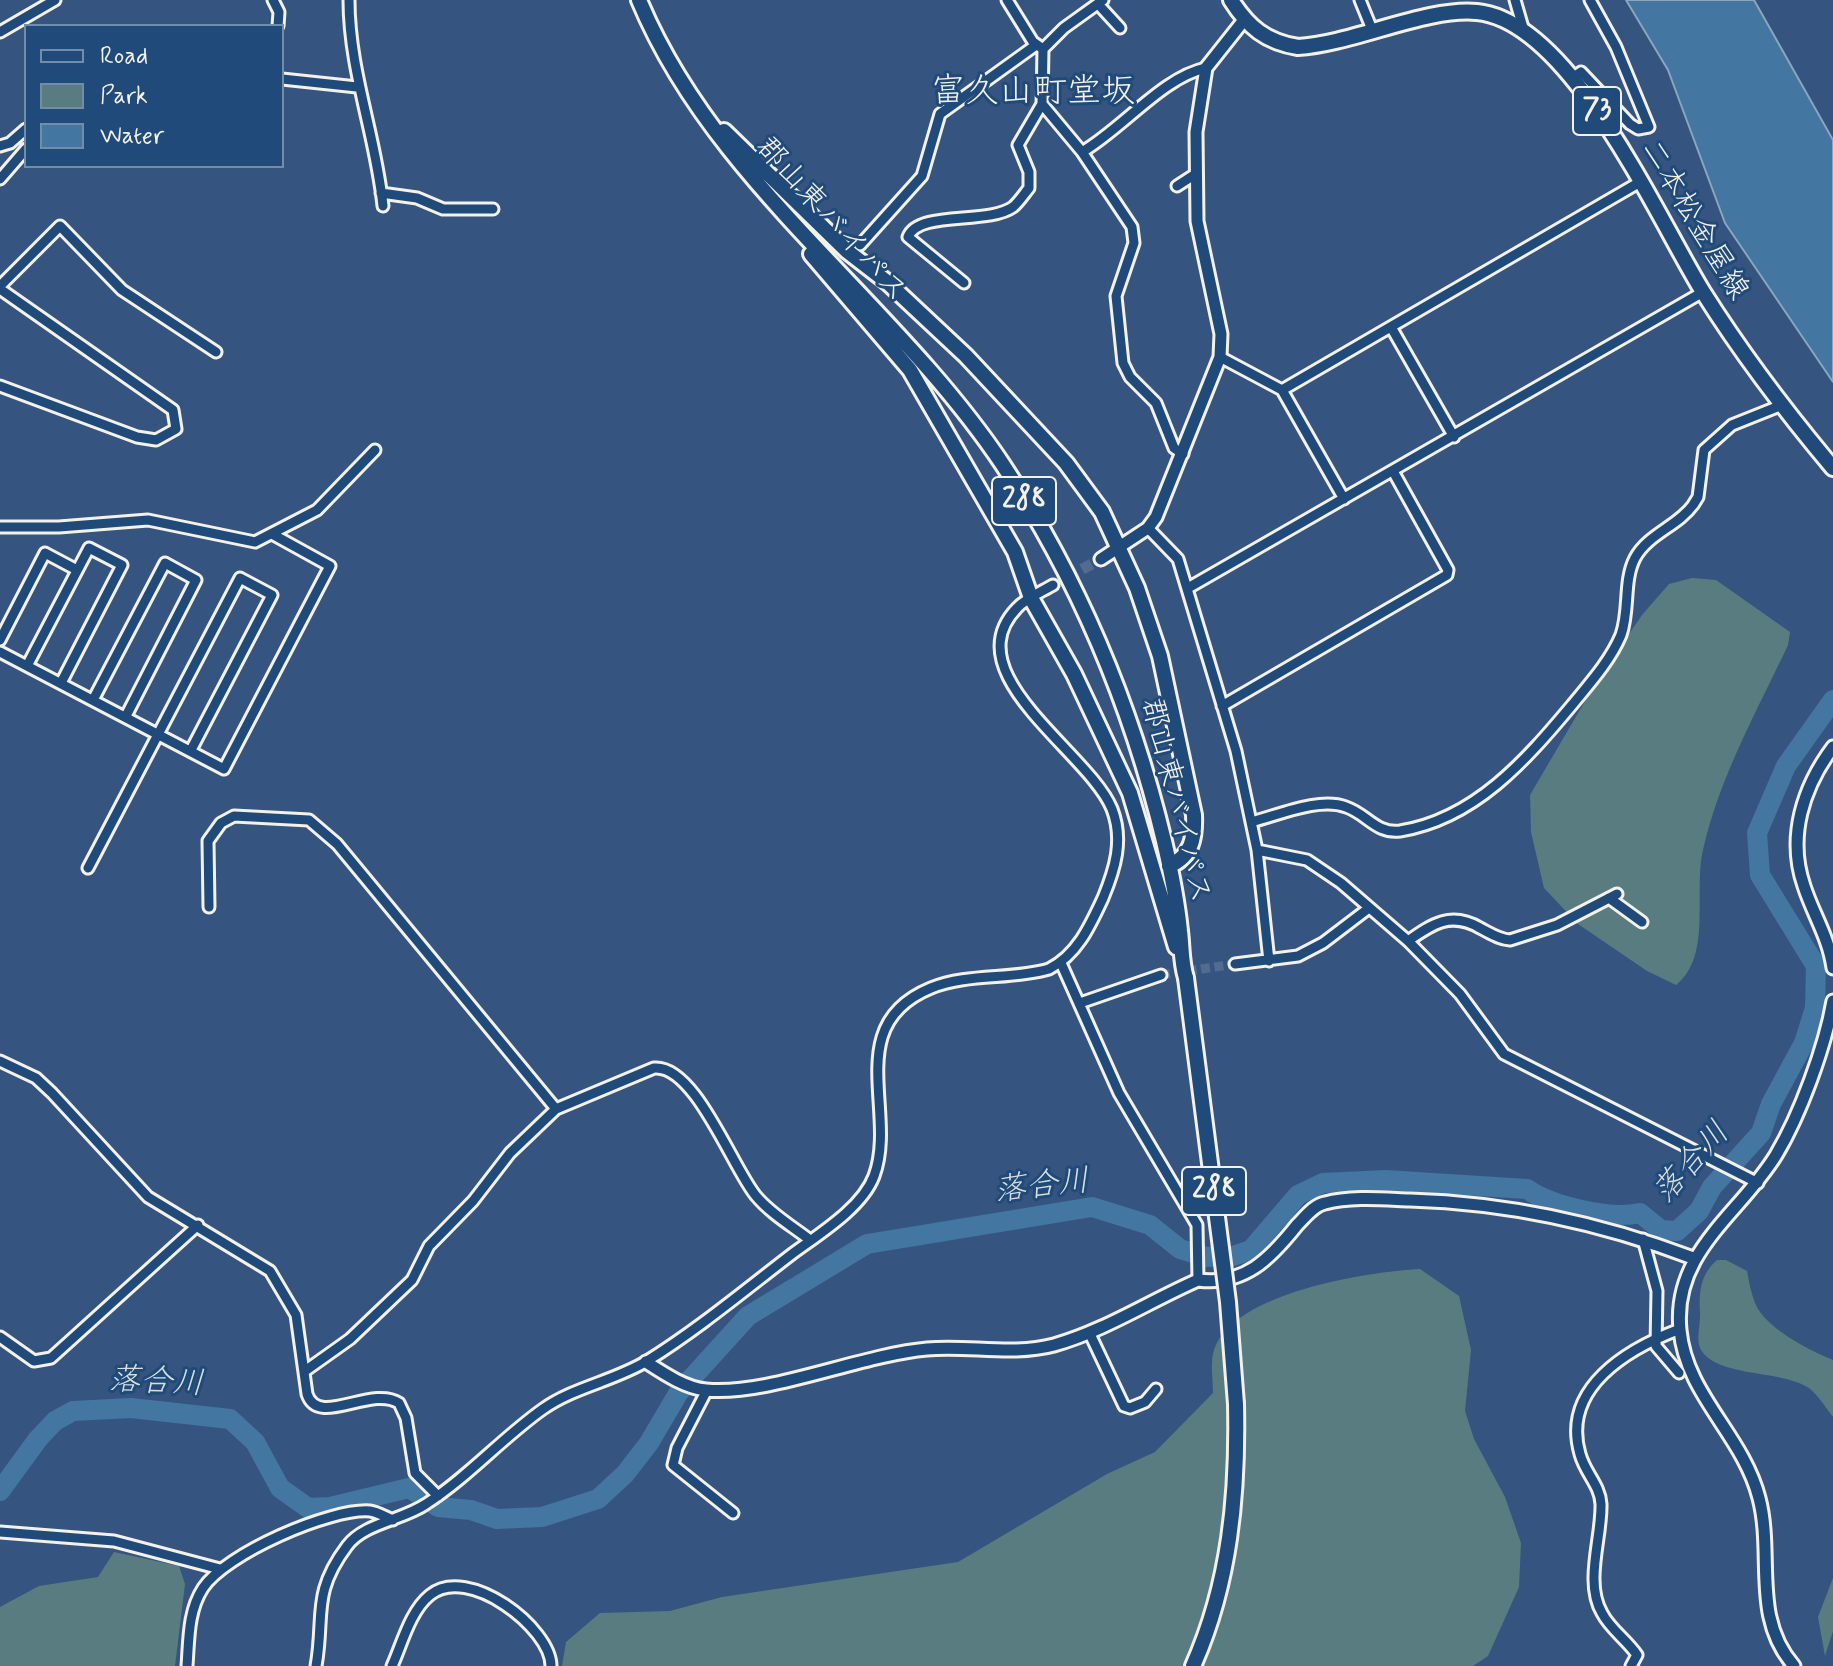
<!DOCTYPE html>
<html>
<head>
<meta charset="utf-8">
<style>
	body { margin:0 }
	#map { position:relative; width:1833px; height:1666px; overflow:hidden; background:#355580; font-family:Mynerve,sans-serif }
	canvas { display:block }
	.legend { position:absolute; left:24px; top:24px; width:260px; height:144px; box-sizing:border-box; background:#1f4a7a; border:2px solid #748da6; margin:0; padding:10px 14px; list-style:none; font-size:24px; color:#f4f1e8 }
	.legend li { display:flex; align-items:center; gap:16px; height:40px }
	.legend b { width:40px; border:2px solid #748da6 }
</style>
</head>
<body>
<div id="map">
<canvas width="1833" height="1666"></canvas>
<ul class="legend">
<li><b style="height:10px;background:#1f4a7a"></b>Road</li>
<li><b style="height:22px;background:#597c81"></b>Park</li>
<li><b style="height:22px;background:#4376a0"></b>Water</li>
</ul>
</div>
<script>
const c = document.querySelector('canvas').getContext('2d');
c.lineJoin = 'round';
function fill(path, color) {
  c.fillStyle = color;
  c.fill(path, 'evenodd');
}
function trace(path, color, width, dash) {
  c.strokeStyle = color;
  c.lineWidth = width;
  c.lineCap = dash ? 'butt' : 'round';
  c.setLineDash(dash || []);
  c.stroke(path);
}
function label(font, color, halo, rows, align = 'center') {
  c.font = font + ' Mynerve,"Klee One",sans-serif';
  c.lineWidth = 6;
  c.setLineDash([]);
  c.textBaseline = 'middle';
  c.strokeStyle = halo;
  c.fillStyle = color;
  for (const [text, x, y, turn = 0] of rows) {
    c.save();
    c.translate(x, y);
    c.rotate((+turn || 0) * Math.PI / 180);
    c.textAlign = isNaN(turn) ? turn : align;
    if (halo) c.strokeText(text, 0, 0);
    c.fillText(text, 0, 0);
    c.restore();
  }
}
const green = new Path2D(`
	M1692,578L1716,580L1790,632L1788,645C1757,711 1719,778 1703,850C1693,891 1713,956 1676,985L1647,971L1578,924L1544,888L1531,832L1530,795L1598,679L1642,615L1669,584Z
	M1717,1260H1726L1747,1271C1749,1282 1751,1293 1755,1303C1765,1328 1809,1350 1833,1360V1417C1826,1408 1818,1395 1809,1388C1780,1369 1715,1378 1700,1348C1696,1338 1701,1322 1700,1311C1699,1290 1701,1274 1717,1260Z
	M1420,1269L1459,1296L1471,1350L1465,1411L1474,1439L1505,1497L1521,1543L1519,1587L1488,1656L1473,1666H562L566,1642L600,1613L670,1611L722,1597L958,1562L1107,1474L1155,1452L1213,1393C1213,1380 1210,1362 1214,1350C1234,1292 1367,1272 1420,1269Z
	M114,1552L179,1566L185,1584L175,1666H0V1607L39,1586L98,1577Z
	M1833,1578V1631L1825,1656L1818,1617Z`);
const water = new Path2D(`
	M1626,0H1754L1833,140V382L1725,223L1668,70Z`);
const river = new Path2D(`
	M0,1491L38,1439L55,1421L73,1411L131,1408L230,1419L255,1442L280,1488L308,1508L330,1507L409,1488L438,1507L471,1510L497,1519L542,1517L598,1499L625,1474L649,1443L679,1392L748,1316L867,1244L1092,1207L1150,1225L1180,1249L1206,1257L1233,1256L1251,1250L1298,1195L1323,1183L1386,1180L1527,1189C1551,1206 1611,1220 1640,1213L1661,1230L1677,1231L1699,1211L1712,1187L1761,1133L1771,1104L1804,1043L1815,1008L1816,966L1760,875L1757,833L1786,766L1833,700`);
const minorTunnel = new Path2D(`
	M1161,975L1235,964`);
const tertiaryTunnel = new Path2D(`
	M1053,585L1101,559`);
const minor = new Path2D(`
	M273,0L279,12L278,26
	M349,0C349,71 376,136 383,206
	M1007,0L1033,42L1043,49L1064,28L1103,0
	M1360,0L1373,32
	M1515,0L1524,31
	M1098,4L1120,28
	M0,32L55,0
	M1572,78L1581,72L1630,124L1638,129L1649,127L1616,47L1590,0
	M282,79L357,87
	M1042,104L1082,152L1132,227L1134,243L1116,296L1123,363L1130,377L1156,403L1174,448L1183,454
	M0,146L10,143L26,129
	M1082,152C1123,128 1163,77 1206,68
	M0,179L26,149
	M1177,186L1194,175
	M381,193L417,198L443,209H493
	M860,245L922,176L940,114L1036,45
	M964,283L908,237C918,210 988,225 1013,207C1019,202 1024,194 1029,188V172L1018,145L1042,104L1043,49
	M0,286L60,226L122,290L216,352
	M0,289L173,410L176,429L156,440L137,437L0,386
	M1391,327L1454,437
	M1220,357L1282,390L1344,499
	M1282,390L1640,182
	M0,527H59L148,520L255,542L317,510L375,450
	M1148,528L1178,559L1236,751L1257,850L1269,961
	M1188,588L1703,292
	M0,640L45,553L77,570
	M0,652L224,769L330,566L272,534
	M27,666L89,548L122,565L61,683
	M93,700L165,563L196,580L126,716
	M1222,706L1447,575L1448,570L1394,473
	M1251,822C1279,815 1319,797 1346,807C1367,814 1376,834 1400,831C1475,819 1526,760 1572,705C1590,683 1610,661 1621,635C1630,610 1623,581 1635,558C1648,534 1678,526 1693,505L1698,497L1704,450L1732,425L1782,405
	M1257,850L1307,860L1341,883L1408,941L1460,994L1504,1054L1758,1183
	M88,868L240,578L272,595L191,750
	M1609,898L1642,922
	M209,907L208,841L221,823L234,816L309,820L337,844L556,1109
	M1408,941C1432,924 1451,911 1480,928C1490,933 1498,939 1510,940L1557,925L1617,894
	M1061,963L1119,1093L1197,1225L1198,1280
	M1235,964L1298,956L1323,943L1369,908
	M1080,1003L1161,975
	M0,1061L36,1078L52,1093L148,1197L270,1271L296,1315L307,1394C318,1428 371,1385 399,1403L406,1418L415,1473L438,1496
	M1643,1239L1657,1291L1656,1346L1679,1373
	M1089,1332L1124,1406L1130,1408L1145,1402L1156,1389
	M0,1337L34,1361L51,1358L198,1225
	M305,1371L350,1339L412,1280L429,1246L473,1201L510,1153L556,1109L654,1068C695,1064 733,1169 756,1196C771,1214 792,1226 810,1240
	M707,1390L677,1448L673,1465L733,1513
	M0,1532L114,1541L220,1569
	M187,1666C189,1639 188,1611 203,1588C225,1554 330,1508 370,1511C378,1512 385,1517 393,1520
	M316,1666C325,1616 311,1594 347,1546C364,1523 403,1520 426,1504C468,1477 502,1438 543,1409C574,1387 614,1381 647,1361C697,1330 745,1290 792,1254C819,1234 862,1208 874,1176C898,1112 841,1025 931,988C968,973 1011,980 1049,969C1077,955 1090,926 1103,898C1115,869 1124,840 1112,809C1089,752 953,674 1017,608C1026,598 1041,592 1053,585
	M392,1666C402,1644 410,1611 430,1595C468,1564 551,1628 551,1666
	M1631,1666L1637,1655C1627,1640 1610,1629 1602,1613C1584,1582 1602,1538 1601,1504C1600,1485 1585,1473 1580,1454C1561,1388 1627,1349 1680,1329`);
const tertiary = new Path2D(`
	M1101,559L1148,528L1156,517L1220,357L1221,334L1197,221L1196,132L1206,68L1244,20
	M1833,747C1803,787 1787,837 1804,886C1813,914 1829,938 1833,968
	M646,1362C663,1373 685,1388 706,1390C768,1396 860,1355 927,1349C968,1345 1013,1356 1054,1345C1104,1331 1150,1301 1198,1280C1244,1286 1270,1259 1297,1225C1305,1217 1314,1205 1325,1203C1352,1196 1383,1199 1410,1200C1509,1203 1601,1223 1693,1258
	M1794,1666C1751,1617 1774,1555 1759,1498C1743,1435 1686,1395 1680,1330C1672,1252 1740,1214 1776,1155C1800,1115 1825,1047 1833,1001`);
const primary = new Path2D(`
	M1231,0C1248,27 1266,42 1298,47C1352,44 1427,7 1477,12C1571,21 1658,219 1703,292C1742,354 1786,412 1833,468`);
const trunk = new Path2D(`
	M639,0C716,185 894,301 1003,465C1079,580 1132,708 1164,841C1171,871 1177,901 1180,931C1182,947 1181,962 1186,978
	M724,131L847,251L887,282L966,356L1066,463L1102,512L1137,588L1160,656L1194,815C1195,838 1192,856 1169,866
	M811,254L910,370L1015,552L1031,598L1074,674L1130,793L1176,947
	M1193,1666C1230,1583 1238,1494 1236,1404`);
const trunkBridge = new Path2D(`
	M1186,978L1228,1302L1236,1404`);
const shields = [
	[1597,111,48],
	[1024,501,64],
	[1214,1191,64]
];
const shieldNames = [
	["73",1597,111],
	["288",1024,501],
	["288",1214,1191]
];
const streetNames = [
	["郡山東バイパス",830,221,48],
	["二本松金屋線",1693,221,59],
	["郡山東バイパス",1174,801,76]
];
const waterNames = [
	["落合川",1693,1164,-48],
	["落合川",1042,1188,-6],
	["落合川",156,1384,3]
];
const quarterNames = [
	["富久山町堂坂",1033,94]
];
fill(green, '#597c81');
fill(water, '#4376a0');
trace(water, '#8aa7bd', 2);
trace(river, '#4376a0', 20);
trace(minorTunnel, '#526c90', 9, [9, 4.5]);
trace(tertiaryTunnel, '#526c90', 11, [11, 5.5]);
trace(minor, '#f4f1e8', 15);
trace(tertiary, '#f4f1e8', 17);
trace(primary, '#f4f1e8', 20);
trace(trunk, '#f4f1e8', 20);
trace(minor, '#1f4a7a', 9);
trace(tertiary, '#1f4a7a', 11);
trace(primary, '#1f4a7a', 14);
trace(trunk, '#1f4a7a', 14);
trace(trunkBridge, '#f4f1e8', 20, []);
trace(trunkBridge, '#1f4a7a', 14);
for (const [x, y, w] of shields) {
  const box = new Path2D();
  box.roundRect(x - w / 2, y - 24, w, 48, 6);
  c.fillStyle = '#1f4a7a';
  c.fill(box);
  trace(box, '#f4f1e8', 2);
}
label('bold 28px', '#f4f1e8', null, shieldNames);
label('30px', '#f4f1e8', '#1f4a7a', streetNames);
label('italic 32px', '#d9dfdd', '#1f4a7a', waterNames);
label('34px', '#f4f1e8', '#1f4a7a', quarterNames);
</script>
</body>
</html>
